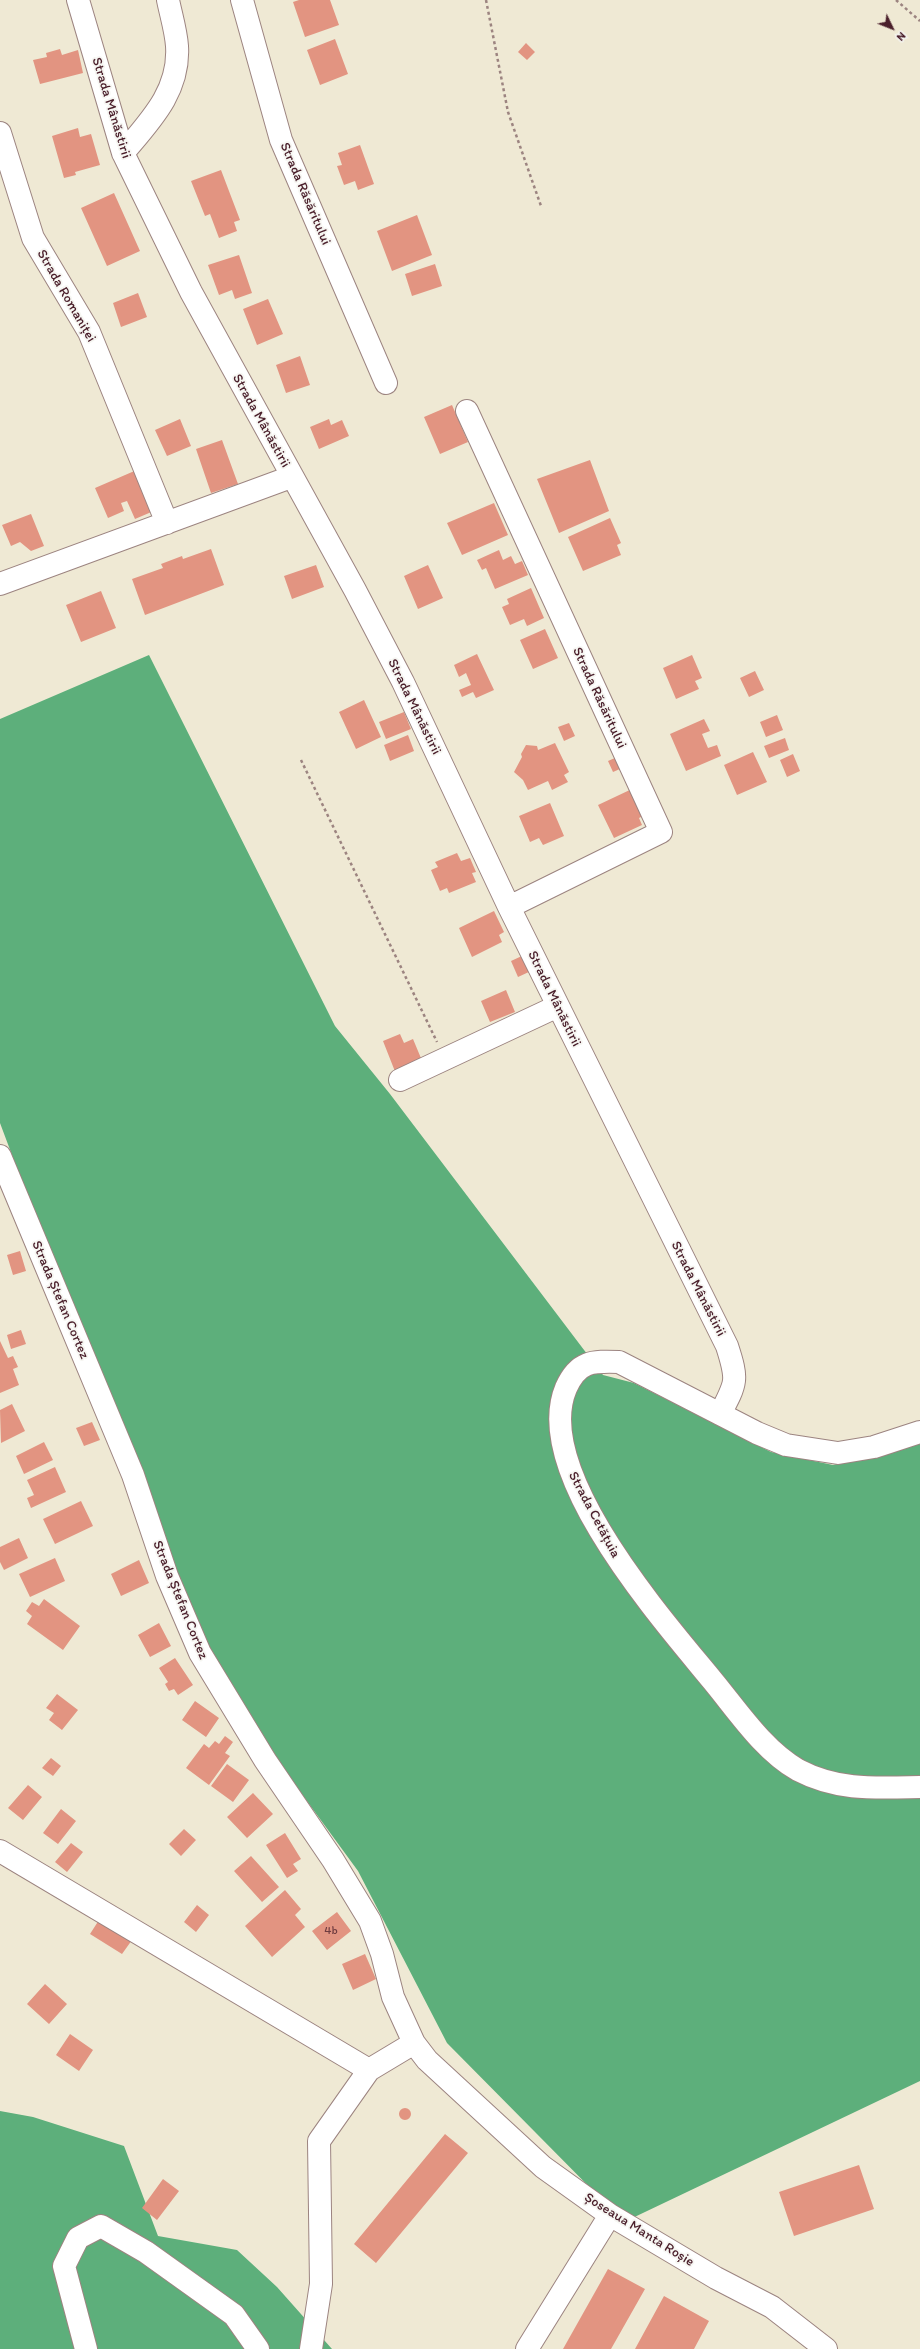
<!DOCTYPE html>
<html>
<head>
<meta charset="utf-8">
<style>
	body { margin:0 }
	#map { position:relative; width:920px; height:2349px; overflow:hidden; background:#efe9d4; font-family:Itim,sans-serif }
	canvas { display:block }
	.north { position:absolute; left:872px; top:8px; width:40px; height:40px; -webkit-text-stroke:3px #f6f6f2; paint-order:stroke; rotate:133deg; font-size:11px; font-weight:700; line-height:16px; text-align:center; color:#4a1f2b }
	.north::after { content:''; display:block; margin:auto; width:14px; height:18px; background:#4a1f2b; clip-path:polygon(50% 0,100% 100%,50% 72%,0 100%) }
</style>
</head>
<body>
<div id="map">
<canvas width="920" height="2349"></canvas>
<div class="north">N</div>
</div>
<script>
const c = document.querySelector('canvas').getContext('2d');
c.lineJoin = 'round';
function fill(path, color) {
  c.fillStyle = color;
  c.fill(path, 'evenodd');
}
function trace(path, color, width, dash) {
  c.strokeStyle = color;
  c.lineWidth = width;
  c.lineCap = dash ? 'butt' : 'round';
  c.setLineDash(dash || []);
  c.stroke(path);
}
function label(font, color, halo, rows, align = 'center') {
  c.font = font + ' Itim,sans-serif';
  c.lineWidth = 3.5;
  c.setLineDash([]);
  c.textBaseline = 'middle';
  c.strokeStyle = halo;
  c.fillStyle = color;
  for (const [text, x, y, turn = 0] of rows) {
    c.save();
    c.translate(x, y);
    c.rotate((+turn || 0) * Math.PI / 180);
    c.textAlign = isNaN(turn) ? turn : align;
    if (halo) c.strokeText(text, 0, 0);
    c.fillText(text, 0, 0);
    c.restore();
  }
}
const forest = new Path2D(`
	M149,655L335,1026L390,1094L603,1375L634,1383L771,1452L833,1465L920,1444V2081L624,2222L447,2043L358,1871L198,1652L0,1123V719Z
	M0,2111L33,2117L124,2146L158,2236L237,2250L277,2287L332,2349H0Z`);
const building = new Path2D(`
	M299,0H330L339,25L305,37L293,2Z
	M335,39L348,74L320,85L307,50Z
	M526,43L535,52L527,60L518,52Z
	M60,49L62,55L78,50L83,73L40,84L33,60L47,57L46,53Z
	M78,128L80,137L91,134L100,165L75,172L76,175L64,178L52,136Z
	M360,145L374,184L358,190L355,181L344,185L337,166L342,165L338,153Z
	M221,170L240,220L234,222L237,231L219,238L210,214L205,216L191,181Z
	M114,193L140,251L107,266L81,208Z
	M417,215L432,255L392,271L377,231Z
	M239,255L252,293L235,299L232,290L219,295L208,265Z
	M435,264L442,286L412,296L405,274Z
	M138,293L147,317L121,327L113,303Z
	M268,299L283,334L257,345L243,309Z
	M300,356L310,385L286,393L276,365Z
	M452,405L468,442L440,454L424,417Z
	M180,419L191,446L167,456L155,430Z
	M329,419L331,425L342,420L349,436L319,449L310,427Z
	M222,440L238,484L211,493L196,449Z
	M590,460L609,511L559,533L537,479Z
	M139,469L156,510L135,519L127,501L121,503L124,511L108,518L95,488Z
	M494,503L508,535L462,555L447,523Z
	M31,514L44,546L31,551L20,542L11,546L2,525Z
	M610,518L621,543L617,545L621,555L583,571L568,537Z
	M211,549L224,585L145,615L132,579L163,568L161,564L182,556L183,559Z
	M499,550L503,560L511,556L515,564L522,561L528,575L495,589L486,568L482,570L477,560Z
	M316,565L324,587L292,599L284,576Z
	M428,565L443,598L418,609L404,576Z
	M531,588L544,618L527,626L524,619L510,625L502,607L509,604L507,599Z
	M101,591L116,628L81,642L66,605Z
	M545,629L558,658L533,669L520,640Z
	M477,654L494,690L476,698L473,692L462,697L459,690L471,685L466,673L459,677L454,665Z
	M692,655L702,678L695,681L699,689L676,699L663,668Z
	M755,671L764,690L749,697L740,678Z
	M364,700L381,737L356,749L339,712Z
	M404,712L411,729L386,739L379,722Z
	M777,715L783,730L766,737L760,722Z
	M704,719L710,731L702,734L708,748L717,745L721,756L686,771L670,734Z
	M569,723L575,736L564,741L558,727Z
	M408,735L414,751L390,761L384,745Z
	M785,738L789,750L769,758L764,746Z
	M555,743L569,772L564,775L568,782L552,790L548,781L528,790L523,780L514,772L522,757L521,754L526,745L537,746L538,750Z
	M753,752L767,782L737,795L724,765Z
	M624,754L629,765L613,772L608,761Z
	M793,754L800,771L787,777L780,760Z
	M634,788L647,814L639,818L642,825L614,838L598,805Z
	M550,803L564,836L543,845L539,838L530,842L519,816Z
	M457,853L461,861L470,858L476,872L472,873L476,882L449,893L447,888L440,891L431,870L438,867L435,862Z
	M494,911L504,932L499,935L502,942L472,957L459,928Z
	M524,955L531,971L518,977L511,961Z
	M506,990L515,1012L490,1022L481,1001Z
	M400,1034L404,1043L413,1039L423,1063L396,1074L383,1041Z
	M20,1251L26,1271L13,1275L7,1255Z
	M21,1330L26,1344L11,1349L7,1335Z
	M0,1341L8,1358L13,1356L18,1367L13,1369L19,1385L0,1393Z
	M12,1404L25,1431L1,1443L0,1410Z
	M92,1422L100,1440L84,1446L76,1428Z
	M44,1442L53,1460L24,1474L16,1456Z
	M55,1467L66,1492L31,1508L27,1498L34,1495L27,1480Z
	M81,1501L93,1526L55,1544L43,1519Z
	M19,1538L28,1558L4,1570L0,1562V1547Z
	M55,1558L65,1581L30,1597L19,1574Z
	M139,1560L149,1583L121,1596L111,1574Z
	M44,1599L80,1626L63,1650L27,1624L32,1616L26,1611L32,1602L39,1606Z
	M159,1623L171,1646L150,1657L138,1635Z
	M175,1658L193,1685L178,1695L174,1689L169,1691L165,1684L168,1682L159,1668Z
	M57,1694L78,1710L62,1730L49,1720L54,1713L46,1708Z
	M195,1701L219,1718L206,1737L182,1720Z
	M225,1736L233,1742L225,1753L230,1756L209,1785L186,1768L204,1744L209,1748L215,1741L219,1744Z
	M51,1758L61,1766L53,1776L42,1768Z
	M227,1764L249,1780L233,1802L211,1786Z
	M28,1785L42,1797L23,1820L8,1808Z
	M253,1793L273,1814L247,1838L227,1817Z
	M61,1809L76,1821L58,1844L43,1833Z
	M184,1829L196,1840L181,1856L169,1844Z
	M285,1833L301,1859L293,1864L298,1871L287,1878L266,1845Z
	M71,1843L83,1852L67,1872L55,1862Z
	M251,1856L279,1887L262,1902L234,1871Z
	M285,1890L301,1909L295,1915L305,1927L272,1957L245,1926Z
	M197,1905L209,1915L196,1932L184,1922Z
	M337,1912L351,1931L327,1950L312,1931Z
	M99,1920L132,1940L122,1954L90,1934Z
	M365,1954L376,1979L353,1990L342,1964Z
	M45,1984L67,2004L49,2024L27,2004Z
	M70,2034L93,2050L79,2071L56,2055Z
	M399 2114a6 6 0 1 1 12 0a6 6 0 1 1-12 0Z
	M445,2134L468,2153L376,2263L354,2244Z
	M859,2165L874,2209L794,2236L779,2192Z
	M163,2179L179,2191L157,2220L142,2208Z
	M608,2269L645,2289L611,2349H563Z
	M664,2296L709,2321L694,2349H635Z`);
const path = new Path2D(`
	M486,0L508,112L541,206
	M896,0L920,21
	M301,760L437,1042`);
const minor = new Path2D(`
	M78,0L123,153L191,292L355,590L403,682L509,907L727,1346C738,1380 737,1382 720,1414
	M242,0L281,140L386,383
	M0,133L33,238L89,332L167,523
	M123,153C150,121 180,91 177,46C176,31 171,15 168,0
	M467,411L661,832L509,907
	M0,584L291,477
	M400,1080L558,1006
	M0,1156L133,1475L167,1576L200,1653L265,1760L333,1860L370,1921L382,1954L393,1997L414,2043L427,2060L543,2167L610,2215L716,2278L772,2307L826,2349
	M920,1432L874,1447L838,1453L786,1445L757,1433L619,1362C592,1361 578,1361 566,1388C531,1471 662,1619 712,1680C737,1710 763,1750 798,1770C838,1791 876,1788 920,1787
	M0,1851L369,2070
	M86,2349L64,2266L78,2238L101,2226L146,2252L234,2315L258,2349
	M311,2349L321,2284L319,2141L369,2070L414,2043
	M527,2349L610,2215`);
const numberNames = [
	["4b",331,1931]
];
const streetNames = [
	["Strada Mânăstirii",111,108,73],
	["Strada Răsăritului",305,194,67],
	["Strada Romaniței",66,296,60],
	["Strada Mânăstirii",261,421,61],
	["Strada Răsăritului",599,698,65],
	["Strada Mânăstirii",414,707,64],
	["Strada Mânăstirii",554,999,64],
	["Strada Mânăstirii",698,1289,63],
	["Strada Ștefan Cortez",60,1300,67],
	["Strada Cetățuia",594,1515,62],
	["Strada Ștefan Cortez",180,1600,68],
	["Șoseaua Manta Roșie",639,2230,32]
];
fill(forest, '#5daf7b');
fill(building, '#e29481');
trace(minor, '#9c8480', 24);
trace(path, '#9c8480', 2.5, [3, 3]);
trace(minor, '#fff', 22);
label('12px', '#703c40', null, numberNames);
label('14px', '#4a1f2b', '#f6f6f2', streetNames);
</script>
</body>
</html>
